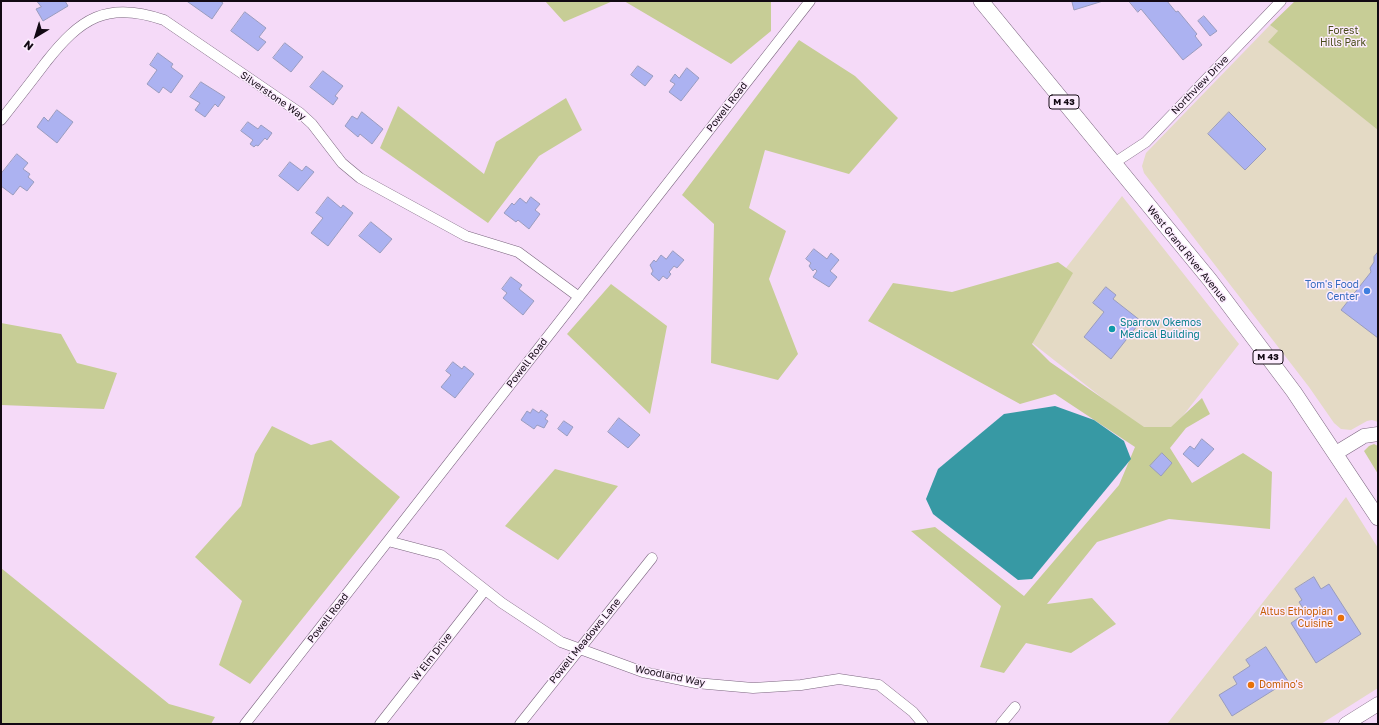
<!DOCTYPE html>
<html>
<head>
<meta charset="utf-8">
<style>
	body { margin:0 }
	#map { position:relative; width:1379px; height:725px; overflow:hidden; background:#f5daf8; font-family:"Golos Text",sans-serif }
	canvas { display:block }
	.frame { position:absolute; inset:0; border:2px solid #120913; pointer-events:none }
	.north { position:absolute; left:16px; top:16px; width:40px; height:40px; -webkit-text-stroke:3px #fcecfe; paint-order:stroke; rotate:218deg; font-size:11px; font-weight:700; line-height:16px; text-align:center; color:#120913 }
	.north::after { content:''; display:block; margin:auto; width:14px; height:18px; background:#120913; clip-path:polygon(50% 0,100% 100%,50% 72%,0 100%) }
</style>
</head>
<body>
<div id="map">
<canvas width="1379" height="725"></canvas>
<div class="frame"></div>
<div class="north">N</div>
</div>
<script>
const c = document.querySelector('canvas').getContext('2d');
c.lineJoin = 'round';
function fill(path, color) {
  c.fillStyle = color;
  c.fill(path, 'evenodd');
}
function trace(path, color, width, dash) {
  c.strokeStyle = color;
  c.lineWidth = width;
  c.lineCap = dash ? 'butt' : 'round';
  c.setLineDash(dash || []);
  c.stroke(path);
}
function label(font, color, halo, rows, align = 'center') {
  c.font = font + ' "Golos Text",sans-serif';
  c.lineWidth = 3;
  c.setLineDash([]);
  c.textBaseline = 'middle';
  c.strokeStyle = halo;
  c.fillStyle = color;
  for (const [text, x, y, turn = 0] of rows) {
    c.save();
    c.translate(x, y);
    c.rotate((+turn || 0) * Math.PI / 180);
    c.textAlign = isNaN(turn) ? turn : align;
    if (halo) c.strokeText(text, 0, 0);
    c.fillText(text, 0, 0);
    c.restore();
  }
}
const commercial = new Path2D(`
	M1270,25L1378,109V422L1372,420L1367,421L1351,430L1341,429L1334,423L1309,387L1144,173L1142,166L1146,153Z
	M1122,196L1239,344L1161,444L1017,331Z
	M1346,497L1378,548V688L1321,724H1167Z`);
const green = new Path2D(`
	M545,1H613L564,22Z
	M624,1H771V31L731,64Z
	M1295,1H1378V130L1268,42L1278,31L1270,25Z
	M799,40L855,76L898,118L849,174L765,150L749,208L786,231L769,279L798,354L778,380L711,363L714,224L682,195Z
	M566,98L582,130L539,156L488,223L380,148L398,106L484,174L496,142Z
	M1058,262L1073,273L1032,344L1050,362L1144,427H1171L1202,398L1210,414L1186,428L1170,448L1192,483L1243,453L1272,472L1270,529L1169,519L1097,542L1047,604L1092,598L1116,624L1071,653L1026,643L1004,673L980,667L1001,606L911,531L935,527L1024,596L1119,485L1135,447L1055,394L1020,404L868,321L893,283L952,292Z
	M611,284L667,326L650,414L567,334Z
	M1,323L61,334L77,363L117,373L104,409L1,405Z
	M272,426L311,445L331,440L400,497L250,684L219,665L242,601L195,557L241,506L255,454Z
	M1374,444L1378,446V474L1364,451L1369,446Z
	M555,469L618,486L558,560L505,526Z
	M1,568L169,704L215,717L211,724H1Z`);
const water = new Path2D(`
	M1055,406L1094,420L1124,441L1131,459L1032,579L1018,580L933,514L926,499L938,469L1004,414Z`);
const building = new Path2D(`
	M37,1H65L68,6L43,21L36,9L41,7Z
	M189,1H220L223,3L212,19L188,2Z
	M1074,1H1103L1074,10L1072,2Z
	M1129,1H1167L1176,12L1178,11L1197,34L1195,36L1202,45L1183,60L1141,9L1138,12Z
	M245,12L266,28L259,37L266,42L258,51L231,31Z
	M1204,16L1217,31L1210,36L1198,21Z
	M285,43L303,57L291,72L273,58Z
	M158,53L173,64L171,67L183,76L171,93L163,87L159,93L147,84L157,70L150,65Z
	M638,66L653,76L645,86L631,75Z
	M687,68L699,78L681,101L669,92L675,84L670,81L675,74L679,78Z
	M323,71L343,86L335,96L338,98L333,105L310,87Z
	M201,82L225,97L218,107L215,104L205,117L195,110L200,103L190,97Z
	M57,110L73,122L57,143L37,127L44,117L48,121Z
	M362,112L383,129L372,144L360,134L358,137L345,126L352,116L357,119Z
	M1229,112L1266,149L1245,170L1208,134Z
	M248,122L258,129L261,125L272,133L267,140L265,138L258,146L256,145L254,147L250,144L253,140L241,131Z
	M17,154L28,163L23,169L30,174L28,177L34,182L27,191L20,186L13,195L1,186V174Z
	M290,162L302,171L306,166L314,172L298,191L279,176Z
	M328,197L341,208L343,205L353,213L328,246L311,233L323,218L316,213Z
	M531,197L540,204L535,210L540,214L529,229L518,220L516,222L504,213L512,203L514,205L520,198L526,203Z
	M371,222L392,239L380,253L359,236Z
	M814,249L827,259L831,253L839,260L830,271L837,277L829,287L813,277L817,271L815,269L813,271L809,266L811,263L806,259Z
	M673,251L684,260L677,268L674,266L669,272L671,274L667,279L663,276L659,281L651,274L653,271L650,265L654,260L656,262L661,255L666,259Z
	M1378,252V338L1341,310L1371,272L1370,268L1374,262V257Z
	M511,277L522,285L519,289L534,301L523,315L503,298L507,293L502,289Z
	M1106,287L1116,295L1113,299L1141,321L1111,359L1084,337L1104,312L1093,303Z
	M453,362L462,369L464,366L474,374L455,398L441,387L451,375L446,371Z
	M533,409L539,413L541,410L548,415L545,419L548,421L544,428L537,425L534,429L521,420L527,411L530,413Z
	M619,418L640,435L628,448L608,432Z
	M564,421L573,427L567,436L558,429Z
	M1202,439L1214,449L1198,467L1183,454L1190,446L1194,449Z
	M1162,453L1172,463L1161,476L1150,466Z
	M1314,577L1321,589L1329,584L1361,634L1316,663L1291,623L1306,613L1299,602L1302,600L1295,589Z
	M1266,647L1288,681L1232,716L1219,695L1237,684L1233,677L1250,666L1246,660Z`);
const street = new Path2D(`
	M1,120C16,101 31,82 46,62C80,19 106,0 164,20L300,113L312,124L342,163L360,178L466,236L518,252L579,297
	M1114,163L1146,142L1281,1
	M388,541L441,555L502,603L561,642L643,672L696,683L753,688L801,685L839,679L879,685L913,712L923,724
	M245,724L810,1
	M380,724L485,590
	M520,724L652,558
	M1001,724L1015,707`);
const secondary = new Path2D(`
	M1336,453L1364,436L1378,434
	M1346,724L1378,704`);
const primary = new Path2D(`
	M981,1L1210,280L1294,392L1378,518`);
const markers = [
	[1367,291,4,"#3f7fe0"],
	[1112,329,4,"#0f9aa8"],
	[1341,618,4,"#e8710a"],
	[1251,685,4,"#e8710a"]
];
const shields = [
	[1064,102,30],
	[1268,357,30]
];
const shieldNames = [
	["M 43",1064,102],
	["M 43",1268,357]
];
const parkNames = [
	["Forest",1343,31],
	["Hills Park",1343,43]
];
const streetNames = [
	["Northview Drive",1200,85,-46],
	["Silverstone Way",273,96,35],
	["Powell Road",727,107,-52],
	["West Grand River Avenue",1187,254,51],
	["Powell Road",527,363,-52],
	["Powell Road",328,618,-52],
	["Powell Meadows Lane",585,641,-51],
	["W Elm Drive",432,657,-52],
	["Woodland Way",670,676,12]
];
const shopNames = [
	["Tom's Food",1359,285],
	["Center",1359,297]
];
const cultureNames = [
	["Sparrow Okemos",1120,323],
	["Medical Building",1120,335]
];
const foodNames = [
	["Altus Ethiopian",1333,612],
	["Cuisine",1333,624],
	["Domino's",1259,685,"left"]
];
fill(commercial, '#e4dac5');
fill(green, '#c7cd96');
fill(water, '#3799a4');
fill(building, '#acb2f1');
trace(building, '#999cbe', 1);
trace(street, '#7b657f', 11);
trace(secondary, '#7b657f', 15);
trace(primary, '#7b657f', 16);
trace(street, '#fff', 10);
trace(secondary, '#fff', 14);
trace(primary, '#fff', 15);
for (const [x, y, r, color] of markers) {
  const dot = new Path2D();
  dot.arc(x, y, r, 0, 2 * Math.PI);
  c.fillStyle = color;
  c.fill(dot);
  trace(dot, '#fcecfe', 1.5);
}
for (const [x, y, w] of shields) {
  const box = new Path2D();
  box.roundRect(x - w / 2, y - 7, w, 14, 3);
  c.fillStyle = '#fcecfe';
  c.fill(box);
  trace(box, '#120913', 1);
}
label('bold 9px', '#120913', null, shieldNames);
label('10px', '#494c19', '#fcecfe', parkNames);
label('10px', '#120913', '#fcecfe', streetNames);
label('10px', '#366cbe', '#fcecfe', shopNames, 'right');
label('10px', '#0d838f', '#fcecfe', cultureNames, 'left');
label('10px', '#c56008', '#fcecfe', foodNames, 'right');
</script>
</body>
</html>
